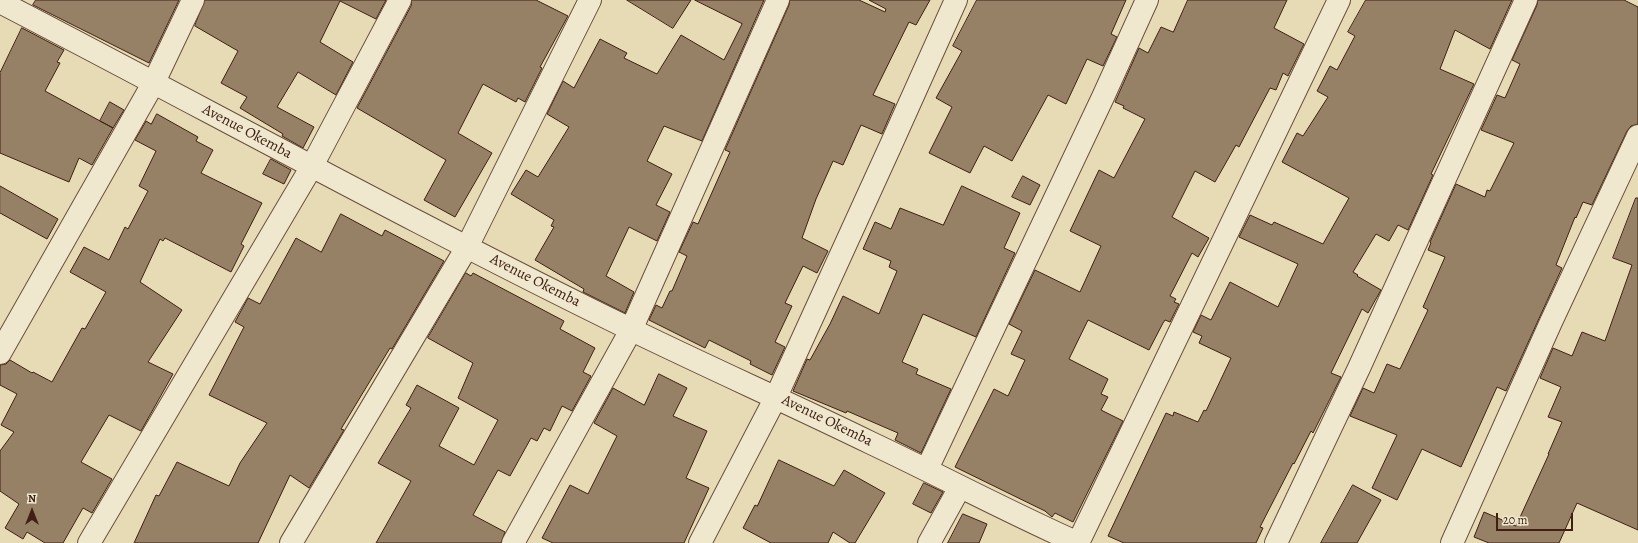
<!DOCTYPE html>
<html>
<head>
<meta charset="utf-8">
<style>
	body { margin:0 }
	#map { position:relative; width:1638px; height:543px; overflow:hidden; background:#e7dbb5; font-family:Alegreya,serif }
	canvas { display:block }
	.north { position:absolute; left:12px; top:491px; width:40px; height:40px; -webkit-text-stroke:3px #efe8cf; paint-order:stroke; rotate:0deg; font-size:11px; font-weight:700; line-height:16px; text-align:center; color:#3f2013 }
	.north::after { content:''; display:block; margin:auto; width:14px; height:18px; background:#3f2013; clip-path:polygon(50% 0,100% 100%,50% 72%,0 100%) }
	.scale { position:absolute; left:1496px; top:513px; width:77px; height:18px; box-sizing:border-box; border:2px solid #3f2013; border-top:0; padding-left:5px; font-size:12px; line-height:14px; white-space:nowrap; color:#3f2013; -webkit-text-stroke:3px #efe8cf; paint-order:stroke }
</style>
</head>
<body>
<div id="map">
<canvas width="1638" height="543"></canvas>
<div class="north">N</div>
<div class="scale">20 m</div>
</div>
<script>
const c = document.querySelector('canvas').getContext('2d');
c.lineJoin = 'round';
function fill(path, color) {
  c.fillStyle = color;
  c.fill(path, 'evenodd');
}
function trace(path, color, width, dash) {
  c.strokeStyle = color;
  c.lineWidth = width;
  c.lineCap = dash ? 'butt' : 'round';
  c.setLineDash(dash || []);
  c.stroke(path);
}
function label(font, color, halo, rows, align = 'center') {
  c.font = font + ' Alegreya,serif';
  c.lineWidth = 4;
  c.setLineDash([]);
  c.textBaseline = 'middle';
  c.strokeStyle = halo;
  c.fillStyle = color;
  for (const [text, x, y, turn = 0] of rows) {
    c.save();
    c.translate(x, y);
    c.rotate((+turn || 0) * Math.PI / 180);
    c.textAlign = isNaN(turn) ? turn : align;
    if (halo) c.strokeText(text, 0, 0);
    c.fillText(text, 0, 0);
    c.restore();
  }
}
const building = new Path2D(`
	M36,0H179L149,63L33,5Z
	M205,0H386L376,19L340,1L320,42L353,62L336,95L298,72L277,107L314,127L303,148L282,136L283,134L240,108L247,97L221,83L238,51L195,26Z
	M412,0H536L568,16L540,67L542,68L525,102L518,98L516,102L483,84L458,133L492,153L455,217L424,200L446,160L357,108L411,6Z
	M627,0H691L673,28Z
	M695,0H764L702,141L664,126L647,161L672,174L656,205L670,212L657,241L629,227L606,276L634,292L625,313L583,292L584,289L535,260L554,227L551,226L554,220L511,194L526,170L538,177L569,127L547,114L563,81L574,88L600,39L627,53L624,58L657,74L681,35L724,60L742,24Z
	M790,0H859L885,12L886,9L869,0H930L916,25L909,22L873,95L895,104L882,134L861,125L843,165L833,161L816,199L802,238L828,251L817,273L803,266L785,303L792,306L775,342L785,347L772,375L750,364L751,361L709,340L705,348L649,320L656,305L662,308L670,291H672L687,256L679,252L693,222L698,224L730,152L725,150L789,5Z
	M977,0H1126L1111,34L1117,37L1103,66L1087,59L1066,104L1048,95L1012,161L984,146L970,173L929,153L952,107L936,98L962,51L953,46Z
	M1188,0H1287L1274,28L1304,44L1288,76L1283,73L1276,90L1270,88L1239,147L1236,145L1215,182L1195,171L1172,217L1209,238L1198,257L1192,253L1170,296L1176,299L1174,302L1179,304L1170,322L1165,320L1163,323L1149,350L1088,320L1069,359L1108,379L1101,394L1108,397L1101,410L1123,421L1073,522L1055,513L1052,517L1045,511L955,467L994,389L1008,396L1025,360L1011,354L1022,331L1009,324L1035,270L1080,292L1101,246L1070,231L1099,170L1114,178L1145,119L1123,108L1124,106L1115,102L1139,48L1148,53L1161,27L1173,32Z
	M1366,0H1512L1490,49L1455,30L1440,69L1474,84L1431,174L1433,175L1408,230L1398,225L1389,241L1376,234L1353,272L1358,275L1357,276L1381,290L1368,313L1362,309L1331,373L1341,377L1313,433L1311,431L1294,464L1293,463L1260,527L1263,528L1256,543H1124L1108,536L1166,413L1173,416L1174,412L1198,422L1204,410L1206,411L1231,358L1199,343L1202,336L1193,332L1201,315L1211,320L1230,282L1278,307L1298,264L1239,237L1250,215L1272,225L1274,222L1323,244L1349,198L1282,162L1297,133L1303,136L1328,97L1317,91L1330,66L1337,70L1355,36L1348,32Z
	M1538,0H1624L1638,7V124L1631,126L1627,131L1592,205L1583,202L1576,218L1575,217L1556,265L1562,268L1506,391L1497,387L1461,467L1422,449L1397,500L1372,488L1397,435L1350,416L1363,388L1374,393L1387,364L1400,369L1428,310L1423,307L1445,257L1428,250L1431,243L1430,242L1456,184L1485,197L1487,190L1490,191L1514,143L1481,130L1497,95L1505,98L1520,64L1512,60L1537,5Z
	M22,28L64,50L57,62L60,63L45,91L113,128L92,165L79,158L69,182L0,153V73Z
	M110,102L124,110L113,128L100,121Z
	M157,114L198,137L196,141L213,150L201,173L262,203L241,244L244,246L231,272L165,238L163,241L160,239L140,282L182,310L148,362L173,374L141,431L109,415L81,462L112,479L92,513L83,508L63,543H45L27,532L23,539L5,528L19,504L0,491V451L14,432L1,425L17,394L0,385V365L6,364L10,360L32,373L33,372L52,382L82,328L85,329L106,292L70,272L84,247L109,260L125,227L128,229L148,191L139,186L156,151L135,140L146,121L151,124Z
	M271,159L291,170L284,184L263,174Z
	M1023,176L1040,185L1030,205L1012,197Z
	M0,186L58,219L47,239L0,213Z
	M962,186L1020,213L1004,248L1015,253L976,337L923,314L902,362L918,369L916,374L951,389L921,453L895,440L898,433L847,411L846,413L793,391L807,359L810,360L830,324L843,296L879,314L897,271L889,267L891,261L863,249L875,222L891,229L900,208L943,225Z
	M1636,198H1638V530L1577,503L1559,543H1489L1474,537L1484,512L1516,526L1549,454H1548L1562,422L1548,417L1561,387L1540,378L1553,348L1572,356L1582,332L1605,341L1632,265L1613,258Z
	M341,214L382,236L385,230L444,261L392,349L390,348L341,429L344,430L309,488L290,475L258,543H134L156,495L159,496L177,462L229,486L240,463L267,423L209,395L244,327L235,322L248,298L260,304L296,238L321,252Z
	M466,273L471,276L473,273L564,321L560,329L595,348L583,372L591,376L572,411L562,406L550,431L544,428L537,441L531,438L510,476L498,470L473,515L505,532L501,543H376L411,481L378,463L411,408L406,405L417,385L459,408L439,446L474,465L498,420L458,398L473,363L428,338Z
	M659,374L687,388L673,416L707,431L686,478L709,488L684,543H553L542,538L570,485L588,494L617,436L594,423L613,388L644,405Z
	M779,460L834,486L844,470L885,493L855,543H850L833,532L828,543H771L743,528L755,505L757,506Z
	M924,483L943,492L931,513L913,504Z
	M1353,485L1381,500L1357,543H1321Z
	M963,514L987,524L979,543H948Z`);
const minor = new Path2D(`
	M0,2C210,111 417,225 630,329C710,368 791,404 871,443C941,476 1008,512 1078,543
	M0,353L154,82L193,0
	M927,469L1103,97L1147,0
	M89,543L312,166L400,0
	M291,543L467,247L590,0
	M513,543L631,330L778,0
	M700,543L776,397L890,147L956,0
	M929,543L960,487
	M1078,543L1339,0
	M1276,543L1359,368L1526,0
	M1452,543L1551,322L1638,136`);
const streetNames = [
	["Avenue Okemba",247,132,28],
	["Avenue Okemba",535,281,27],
	["Avenue Okemba",827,421,26]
];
fill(building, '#968167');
trace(building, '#3f2013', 1);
trace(minor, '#694f3c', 24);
trace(minor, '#efe8cf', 22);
label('15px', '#3f2013', '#efe8cf', streetNames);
</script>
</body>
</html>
